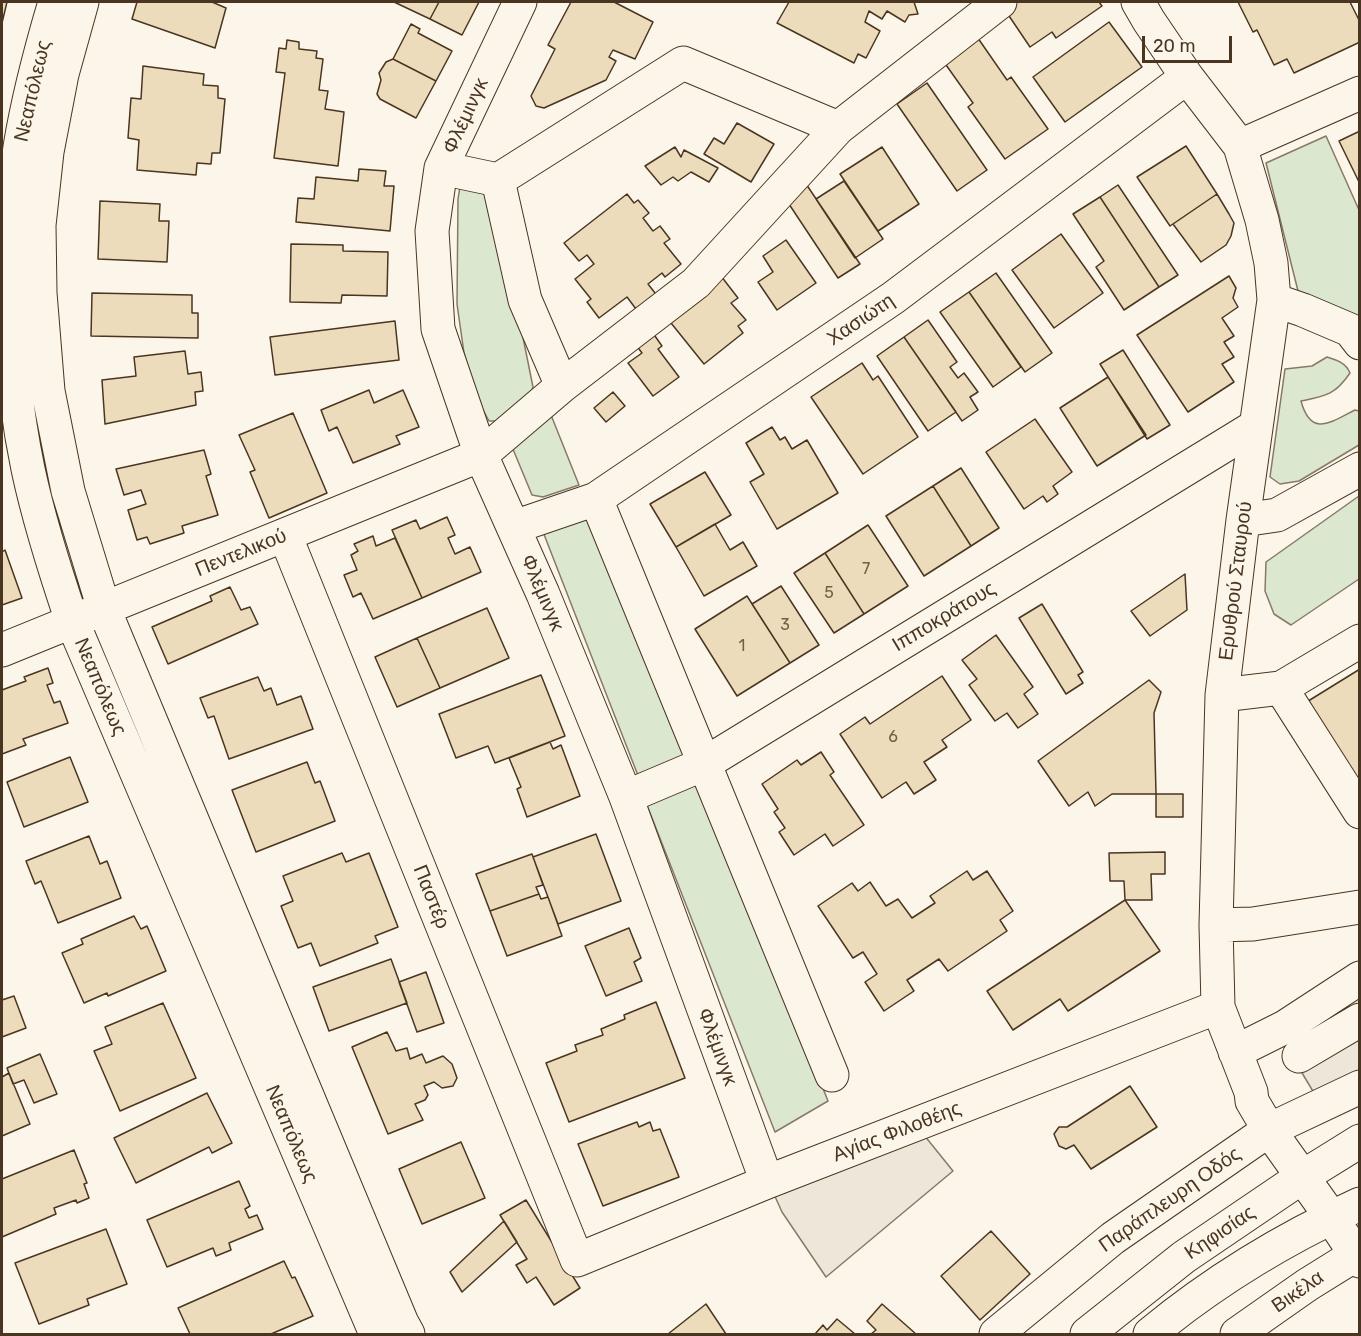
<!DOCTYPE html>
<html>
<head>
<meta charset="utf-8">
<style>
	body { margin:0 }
	#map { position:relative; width:1361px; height:1336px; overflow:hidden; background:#fbf6e9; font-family:Rubik,sans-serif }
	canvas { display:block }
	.frame { position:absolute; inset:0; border:3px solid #4a3520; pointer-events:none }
	.scale { position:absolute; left:1142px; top:36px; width:90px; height:27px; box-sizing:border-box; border:3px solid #4a3520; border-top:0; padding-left:8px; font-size:18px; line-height:21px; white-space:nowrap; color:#4a3520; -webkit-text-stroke:4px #fbf6e9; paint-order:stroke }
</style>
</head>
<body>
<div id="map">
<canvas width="1361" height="1336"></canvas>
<div class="frame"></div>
<div class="scale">20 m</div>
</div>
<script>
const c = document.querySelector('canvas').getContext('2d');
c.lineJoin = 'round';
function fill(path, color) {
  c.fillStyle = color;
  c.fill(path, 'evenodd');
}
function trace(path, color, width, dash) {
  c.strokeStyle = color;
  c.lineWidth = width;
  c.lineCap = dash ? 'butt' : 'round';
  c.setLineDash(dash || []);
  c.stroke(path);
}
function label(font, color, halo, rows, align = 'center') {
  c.font = font + ' Rubik,sans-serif';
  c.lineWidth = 4.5;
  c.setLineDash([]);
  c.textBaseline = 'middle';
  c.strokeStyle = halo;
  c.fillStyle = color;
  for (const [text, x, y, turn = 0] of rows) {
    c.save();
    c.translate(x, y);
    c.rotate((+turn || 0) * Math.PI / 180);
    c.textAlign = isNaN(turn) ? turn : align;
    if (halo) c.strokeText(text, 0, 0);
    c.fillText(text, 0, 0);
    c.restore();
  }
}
const green = new Path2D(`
	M1326,136L1359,210V326L1301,303L1266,163Z
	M484,166L514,293L533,387L528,400L498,421H489L476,397L464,353L457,304L458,199L463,168Z
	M1327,357C1337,360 1346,363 1350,373C1335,395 1326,396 1301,401C1311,438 1331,422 1355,410L1359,411V445L1299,481L1280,484L1270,477L1285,369L1312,366Z
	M549,410L579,485L543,497L532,495L510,442Z
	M1359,496V579L1291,625L1274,614L1265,591L1266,562Z
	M583,504L688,759L639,778L538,519Z
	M700,780L828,1101L775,1132L645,800Z`);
const parking = new Path2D(`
	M1359,990V1071L1314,1093L1283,1041Z
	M924,1135L953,1171L826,1277L782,1212L773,1192Z`);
const building = new Path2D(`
	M2,2H7L2,23Z
	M137,2H212L226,8L215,48L132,19Z
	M394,2H439L430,19Z
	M439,2H479L462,35L430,19Z
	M571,2H614L653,22L635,59L613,50L609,57L616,61L606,80L544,108L536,106L531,96L555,49L548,45Z
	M789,2H914L918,14L909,15L905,22L887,11L882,19L869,11L865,22L880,31L866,58L858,54L854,63L777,23Z
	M1004,2H1099L1102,6L1056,38L1052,32L1030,47L1001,4Z
	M1238,2H1350L1360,22V42L1294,73L1287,59L1274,65L1257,30L1253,32Z
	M1109,22L1142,67L1065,122L1033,77Z
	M411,24L420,29L418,33L452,51L436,81L393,59Z
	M973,31L1007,80L1011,77L1048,129L1005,159L968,107L973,103L939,55Z
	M287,40L299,42V49L317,51L316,58L323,59L319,90L328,91L325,109L344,112L338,166L274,158L285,73L276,72L279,48L286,49Z
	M393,59L436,81L416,118L380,99L377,94L381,80L379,73L386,62Z
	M143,66L204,74L203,85L218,86V98L225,99L220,153H212L211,164L197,163L196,175L137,170L139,140L128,138L131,98L141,99Z
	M927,83L987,170L957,191L897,104Z
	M737,123L774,144L751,182L704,154L714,138L724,144Z
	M1360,131V184L1339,141Z
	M1186,146L1217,194L1170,226L1137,177Z
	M675,147L681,157L684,150L718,168L709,182L691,172L678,181L673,177L661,185L645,166Z
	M882,147L919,204L878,231L840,174Z
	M359,169L386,171L384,186H394L390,231L296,222L298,198L314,199L316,177L358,181Z
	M802,178L860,264L838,278L781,192Z
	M844,181L883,239L855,258L816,199Z
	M1118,185L1178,275L1159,287L1100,197Z
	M627,194L634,203L638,200L649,213L643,218L653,231L660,226L670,239L664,243L681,264L665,277L662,273L648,284L659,298L639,313L627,297L599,318L587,302L591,299L575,279L594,264L587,255L579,261L564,243Z
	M1217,194L1229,214L1234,223L1231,236L1226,245L1201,262L1173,224Z
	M1100,197L1159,287L1124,310L1096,267L1104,261L1073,214Z
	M100,201L160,204L159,221H169L167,262L98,259Z
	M1061,234L1103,293L1054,328L1012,270Z
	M786,240L816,283L777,310L758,282L773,272L763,256Z
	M291,244L343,245V251L388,252L387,296L342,295L341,303L290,302Z
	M996,273L1052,353L1025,372L969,292Z
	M721,276L738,298L731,303L746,320L738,326L743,333L704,364L667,318Z
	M1229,276L1236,288L1233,298L1238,307L1222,318L1234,336L1224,342L1234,357L1222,364L1234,382L1188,412L1137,335Z
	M969,292L1021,367L993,387L940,312Z
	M92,293L192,295V313H198V338L91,336Z
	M928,320L957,362L950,367L958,378L964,373L978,392L970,397L978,410L962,421L904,337Z
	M395,321L399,360L275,375L270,337Z
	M650,329L662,346L658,349L679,377L653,396L628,363L642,353L633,341Z
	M904,337L956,412L928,431L877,356Z
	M1123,350L1170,425L1147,439L1100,364Z
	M185,351L188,374L201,372L203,391L195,392L196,405L105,424L102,380L136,376L134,357Z
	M862,363L873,380L878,376L918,437L863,474L811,397Z
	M1108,377L1146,435L1097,466L1060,408Z
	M369,390L374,403L403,390L419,427L396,436L400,444L353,463L337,427L329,431L321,410Z
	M613,392L625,406L606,422L594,408Z
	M293,413L327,493L269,518L250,472L255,470L239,435Z
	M1035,419L1072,472L1053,486L1058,494L1047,502L1043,496L1024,509L986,452Z
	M772,427L780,440L785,437L792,449L807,440L838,493L777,529L750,482L764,474L746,443Z
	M204,450L211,474L206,476L218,515L182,526L184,533L150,544L147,537L137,540L128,510L146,504L141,490L124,495L116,469Z
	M961,468L999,528L971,546L933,486Z
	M705,472L731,515L676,547L650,504Z
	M933,486L971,546L924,576L886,516Z
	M447,517L455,535L448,538L455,554L470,547L481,572L422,598L392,530L416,520L420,529Z
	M715,524L730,550L743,542L757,566L704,596L676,547Z
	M868,525L908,586L864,614L825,553Z
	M373,536L376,546L395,538L422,598L373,619L361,593L353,597L344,575L357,570L351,555L358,551L354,544Z
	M5,550L22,598L2,605V552Z
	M825,553L864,614L834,633L794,573Z
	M1185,574L1187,610L1150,636L1131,611Z
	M781,586L819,645L790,663L752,604Z
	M230,587L241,610L250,607L258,624L168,664L152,627L212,601L210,596Z
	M747,596L790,663L737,696L695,629Z
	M1042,604L1083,672L1078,675L1083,683L1066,694L1019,618Z
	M487,608L509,658L440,688L417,638Z
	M996,635L1033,687L1024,694L1038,714L1018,728L1007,713L995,721L969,685L977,679L962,660Z
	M417,638L440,688L397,707L375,657Z
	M48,668L53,683L47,685L54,703L60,701L68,723L23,739L26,745L2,754V690L26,681L24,677Z
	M1360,669V791L1305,703Z
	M541,675L565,736L495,763L488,746L456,758L439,714Z
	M942,676L971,720L942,740L947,747L924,762L936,780L914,794L906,782L882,798L840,734L865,717L870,724Z
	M258,677L264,691L271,688L277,705L301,696L313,729L229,759L214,716L208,718L200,698Z
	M1149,680L1161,692L1154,713L1156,794H1112L1095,806L1088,792L1069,806L1038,761Z
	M550,742L553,749L561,745L580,796L527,817L517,789L521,787L509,758Z
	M821,752L834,772L830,775L864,825L833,846L825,834L794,855L779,832L785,828L774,812L778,809L762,784L797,760L801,765Z
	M70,757L88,802L24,827L7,782Z
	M307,762L315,783L320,781L335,821L256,852L232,790Z
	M1156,794H1183V817H1156Z
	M596,834L621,901L558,924L533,857Z
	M89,836L100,864L107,861L121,898L58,923L41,881L35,884L26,861Z
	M1165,852V874H1151L1152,900H1125L1124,881H1110L1109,853Z
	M342,853L346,862L369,853L398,927L375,936L378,943L320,966L311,943L298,948L281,906L293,901L283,876Z
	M532,854L543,885L536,887L539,894L490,911L476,874Z
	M967,871L973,880L987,871L1013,911L1000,920L1007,931L948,971L939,959L907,980L914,991L884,1011L865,982L877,974L863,952L853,958L818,906L852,883L858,891L870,882L886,906L898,899L912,918L935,903L930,896Z
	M539,894L541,899L548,897L562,936L507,956L490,911Z
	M1125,900L1160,951L1068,1011L1060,999L1013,1030L987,991Z
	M134,916L141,929L147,926L166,971L108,996L107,993L84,1003L62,953L83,944L81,939Z
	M629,928L641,958L634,962L642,981L606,996L585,946Z
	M391,959L407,1003L329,1031L313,987Z
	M426,972L444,1023L417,1032L399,982Z
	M14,996L26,1028L2,1037V1000Z
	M656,1002L685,1078L569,1122L546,1063L577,1051L575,1045L603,1035L601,1029L625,1019L624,1015Z
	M163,1003L196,1078L120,1111L94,1051L112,1044L105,1027Z
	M387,1032L396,1051L407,1048L410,1059L422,1054L426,1063L443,1056L452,1064L457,1078L453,1086L442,1088L434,1082L424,1086L428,1095L425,1100L415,1104L423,1120L388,1134L352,1047Z
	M40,1054L57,1094L34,1103L24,1080L13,1084L7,1068Z
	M9,1073L30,1124L2,1136V1077Z
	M1130,1086L1157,1127L1091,1169L1074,1145L1066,1149L1059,1146L1054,1134L1059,1127H1067Z
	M207,1093L232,1143L212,1153L209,1147L136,1183L114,1138Z
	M637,1122L639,1127L650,1122L653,1131L660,1129L679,1177L603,1206L578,1144Z
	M461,1142L485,1198L422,1224L399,1169Z
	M74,1150L87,1183L84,1184L89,1198L77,1203L76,1200L54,1208L56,1214L2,1237V1179Z
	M239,1181L250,1206L245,1209L249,1218L257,1215L263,1229L229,1243L231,1250L216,1256L213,1248L167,1267L147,1220Z
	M526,1200L580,1288L554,1305L536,1277L527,1283L516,1265L527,1259L500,1215Z
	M504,1221L517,1242L462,1292L450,1272Z
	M106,1229L127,1284L87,1299L89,1305L39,1324L15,1263Z
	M991,1231L1030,1274L980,1320L941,1276Z
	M284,1261L292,1278L295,1277L313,1316L271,1334H190L178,1308Z
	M706,1304L726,1334H668Z
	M882,1304L916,1334H871L876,1330L867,1321Z
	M837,1319L855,1334H815L823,1325L827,1330Z`);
const minor = new Path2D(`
	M55,2C41,49 28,98 20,147C5,253 6,363 28,469C39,521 55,571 72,621L376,1334
	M82,2L62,74L47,152L39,225L40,293L48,391L68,491L104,609L402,1323L408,1334
	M520,2L441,168L432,231L438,329L481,455L543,594L626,797L767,1182
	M1138,2L1149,21L1187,77L1240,146L1262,220L1271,263L1274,300L1243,520L1222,695L1216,925L1218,1007L1251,1092L1252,1101L1269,1130L1331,1217L1360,1261
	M1240,146L1360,93
	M441,168L498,180L525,300L562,386
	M498,180L683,63L838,128L1000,2
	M1274,300L1303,310L1350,330L1360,343
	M596,499L832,1075
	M1243,520L1277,515L1360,469
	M514,527L596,499L893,298L1187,77
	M285,535L577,1260L767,1182L1218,1007
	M2,650L481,455L562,386L696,283L838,128
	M1281,688L1360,812
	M1222,695L1281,688L1360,641
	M626,797L704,764L1256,426
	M1216,925L1253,924L1360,907
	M1235,1052L1285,1027L1360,978
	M1299,1056L1360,1020
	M996,1334L1113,1238L1269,1130L1360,1087
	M1237,1334L1307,1285L1360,1252`);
const major = new Path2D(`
	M1087,1334L1184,1257L1302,1177L1360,1141
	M1150,1334C1214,1281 1283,1239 1360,1204`);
const numberNames = [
	["7",866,569],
	["5",829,593],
	["3",785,625],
	["1",742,646],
	["6",893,737]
];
const streetNames = [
	["Νεαπόλεως",33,91,-77],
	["Φλέμινγκ",466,116,-65],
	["Χασιώτη",861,320,-34],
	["Πεντελικού",241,553,-22],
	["Ερυθρού Σταυρού",1236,581,-83],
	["Φλέμινγκ",542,593,67],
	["Ιπποκράτους",944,617,-31],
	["Νεαπόλεως",100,687,67],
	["Παστέρ",431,897,68],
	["Φλέμινγκ",717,1047,70],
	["Αγίας Φιλοθέης",897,1132,-21],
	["Νεαπόλεως",291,1134,67],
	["Παράπλευρη Οδός",1170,1200,-35],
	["Κηφισίας",1220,1233,-34],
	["Βικέλα",1298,1292,-35]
];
fill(green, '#dce7d0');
trace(green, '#887966', 1.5);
fill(parking, '#ede7d9');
trace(parking, '#887966', 1.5);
fill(building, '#ecdcbc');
trace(building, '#4a3520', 1.5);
trace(minor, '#4a3520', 35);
trace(major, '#4a3520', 35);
trace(minor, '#fbf6e9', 33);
trace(major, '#fbf6e9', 33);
label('16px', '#725f47', null, numberNames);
label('20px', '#4a3520', '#fbf6e9', streetNames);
</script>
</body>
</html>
